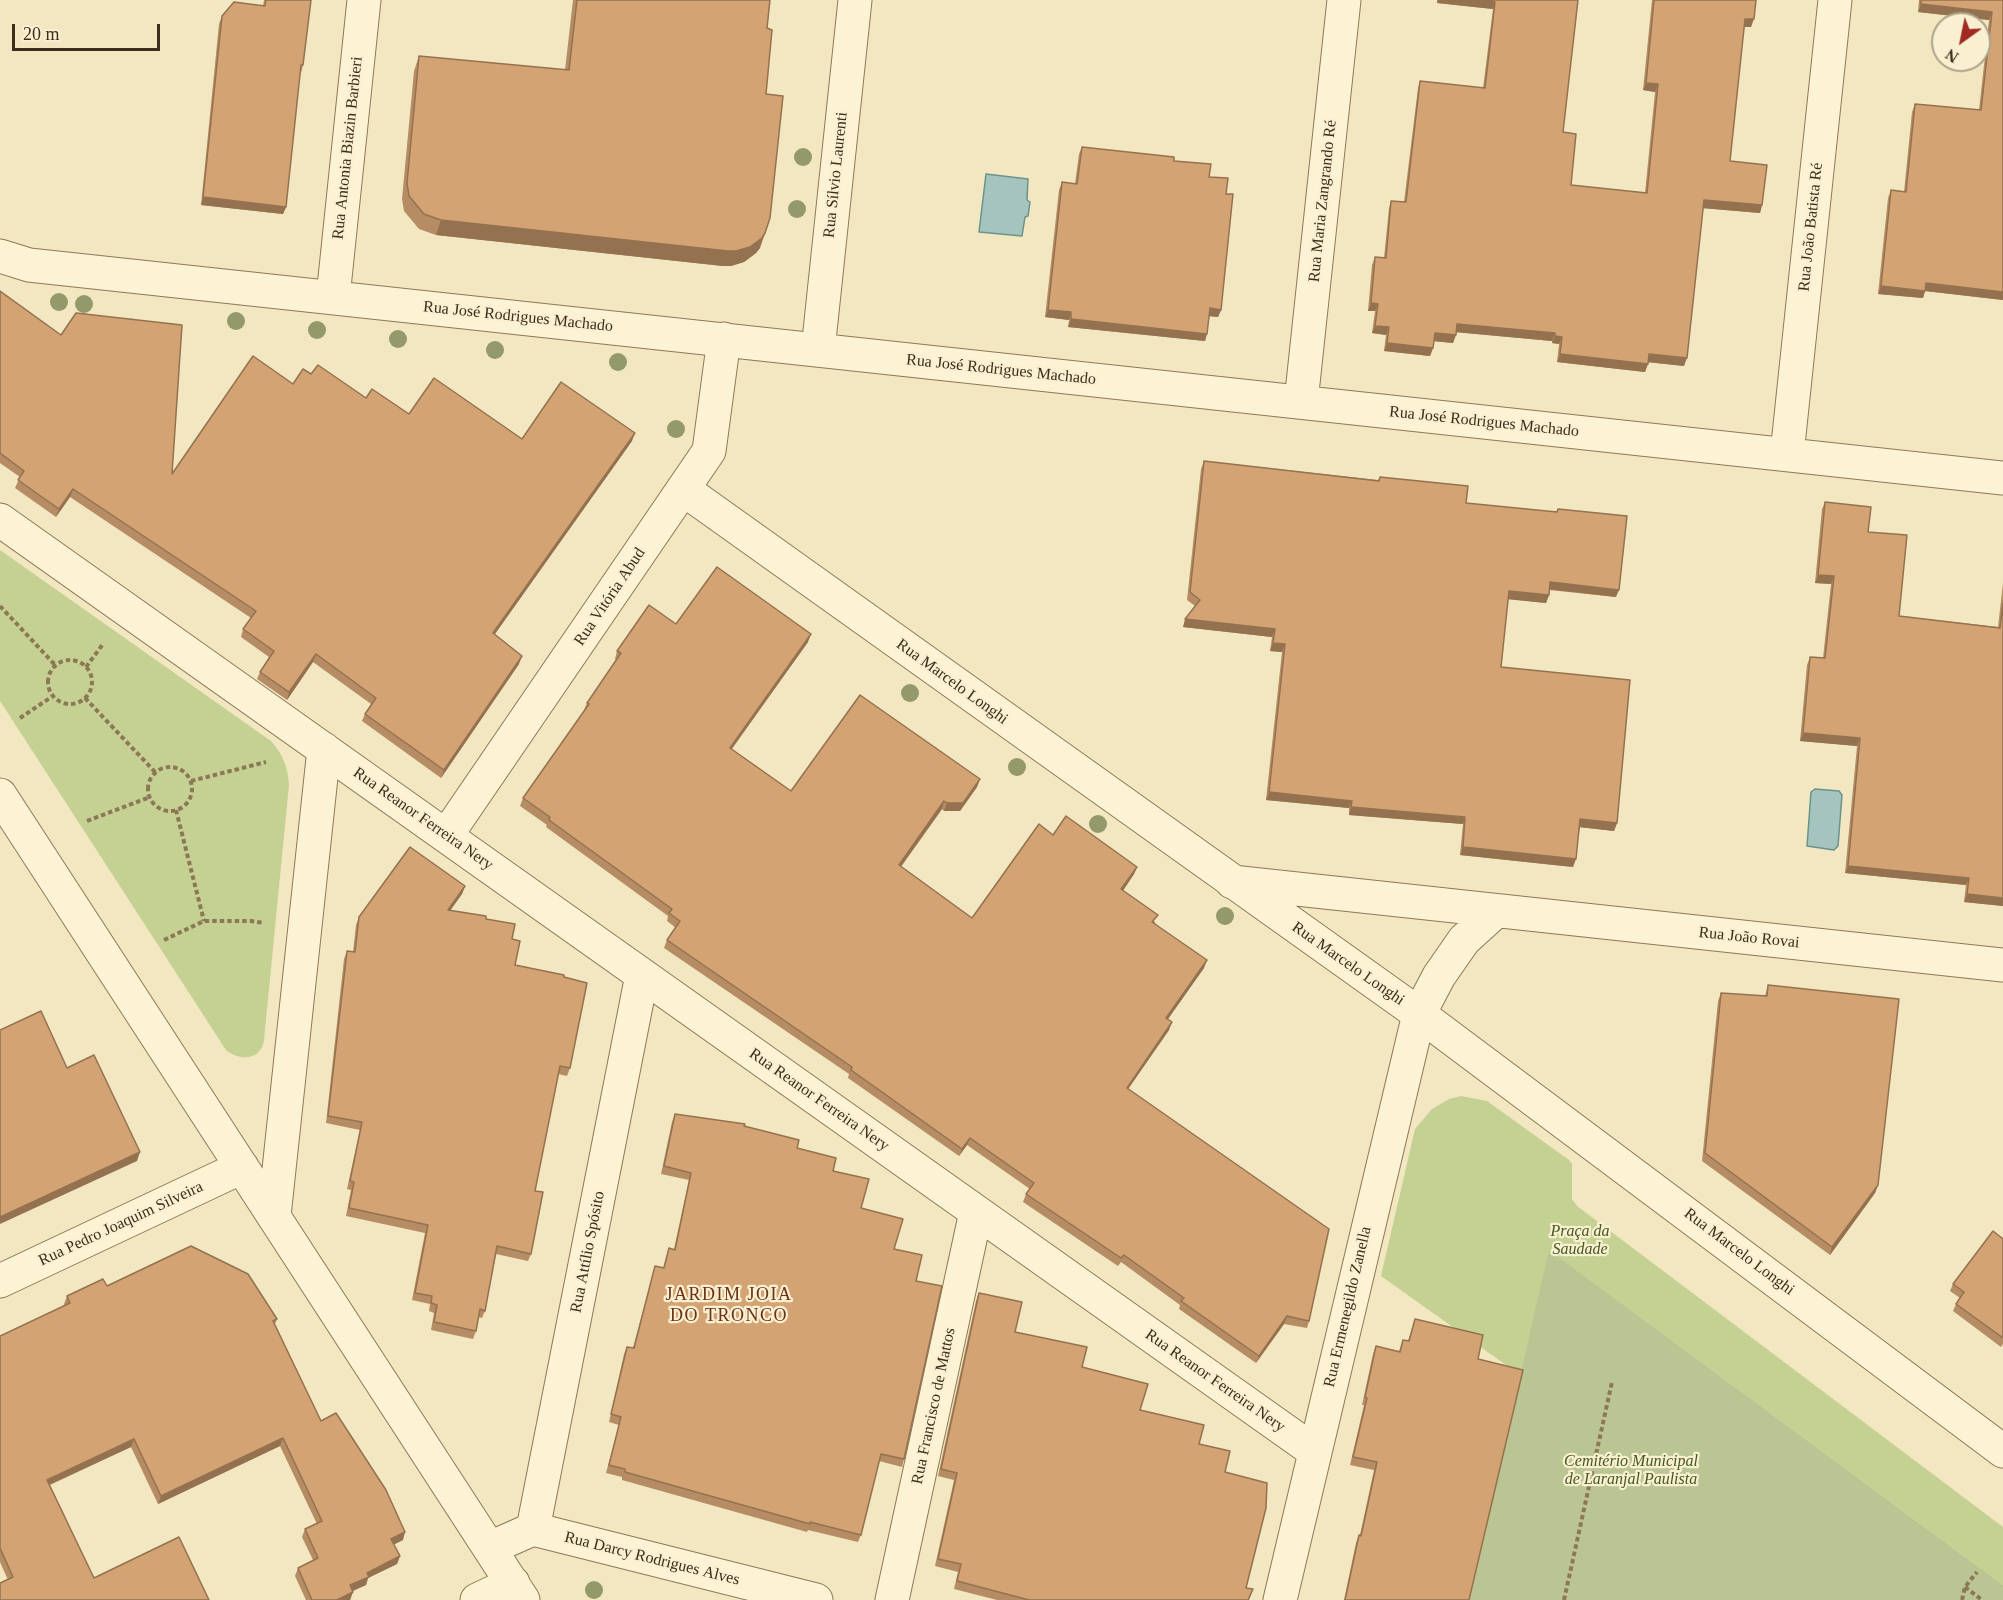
<!DOCTYPE html>
<html>
<head>
<meta charset="utf-8">
<style>
	body { margin:0 }
	#map { position:relative; width:2003px; height:1600px; overflow:hidden; background:#f2e7c1; font-family:Georgia,serif }
	canvas { display:block }
	.north { position:absolute; left:1931px; top:12px; width:60px; height:60px; box-sizing:border-box; background:#f8f0d1; border:2px solid #aca289; border-radius:50%; rotate:213deg; font-size:16px; font-weight:700; line-height:24px; text-align:center; color:#3b2e1c }
	.north::after { content:''; display:block; margin:auto; width:21px; height:27px; background:#a12b21; clip-path:polygon(50% 0,100% 100%,50% 72%,0 100%) }
	.scale { position:absolute; left:12px; top:24px; width:148px; height:27px; box-sizing:border-box; border:3px solid #3b2e1c; border-top:0; padding-left:8px; font-size:18px; line-height:21px; white-space:nowrap; color:#3b2e1c; -webkit-text-stroke:4px #f8f0d1; paint-order:stroke }
</style>
</head>
<body>
<div id="map">
<canvas width="2003" height="1600"></canvas>
<div class="north">N</div>
<div class="scale">20 m</div>
</div>
<script>
const c = document.querySelector('canvas').getContext('2d');
c.lineJoin = 'round';
function fill(path, color) {
  c.fillStyle = color;
  c.fill(path, 'evenodd');
}
function trace(path, color, width, dash) {
  c.strokeStyle = color;
  c.lineWidth = width;
  c.lineCap = dash ? 'butt' : 'round';
  c.setLineDash(dash || []);
  c.stroke(path);
}
function label(font, color, halo, rows, align = 'center') {
  c.font = font + ' Georgia,serif';
  c.lineWidth = 4.5;
  c.setLineDash([]);
  c.textBaseline = 'middle';
  c.strokeStyle = halo;
  c.fillStyle = color;
  for (const [text, x, y, turn = 0] of rows) {
    c.save();
    c.translate(x, y);
    c.rotate((+turn || 0) * Math.PI / 180);
    c.textAlign = isNaN(turn) ? turn : align;
    if (halo) c.strokeText(text, 0, 0);
    c.fillText(text, 0, 0);
    c.restore();
  }
}
const green = new Path2D(`
	M0,550L271,741C283,754 288,768 289,785L264,1040C261,1061 239,1061 226,1050L0,701Z
	M1461,1096L1487,1101L1569,1160L1572,1164V1199L1577,1206L2003,1527V1585L1550,1251L1520,1375L1381,1276L1415,1129L1432,1109L1449,1099Z`);
const cemetery = new Path2D(`
	M1549,1250L2003,1585V1600H1468Z`);
const water = new Path2D(`
	M986,174L1028,179L1027,200L1030,202L1028,216L1025,217L1022,236L979,232Z
	M1815,789L1839,791L1842,795L1838,846L1834,850L1807,846L1811,792Z`);
const path = new Path2D(`
	M0,606L56,666
	M48 682a22 22 0 1 1 44 0a22 22 0 1 1-44 0Z
	M86,667L103,644
	M85,698L156,773
	M20,718L53,696
	M148 789a22 22 0 1 1 44 0a22 22 0 1 1-44 0Z
	M191,781L266,762
	M176,810L204,921
	M87,821L150,797
	M164,940L204,921H251L264,923
	M1965,1587L1982,1600
	M1564,1600L1612,1382
	M1962,1600L1965,1587L1977,1572`);
const minor = new Path2D(`
	M0,256L29,265L2003,478
	M333,297L364,0
	M818,350L855,0
	M1301,402L1344,0
	M1787,454L1835,0
	M683,489L1419,1014L2003,1451
	M0,520L1314,1451
	M0,795L523,1600
	M446,836L709,451L724,339
	M1232,882L2003,965
	M274,1216L324,749
	M0,1281L242,1167
	M533,1529L642,975
	M490,1548L533,1529L816,1600
	M477,1600L513,1583
	M892,1600L976,1212
	M1280,1600L1419,1014L1439,976L1464,940L1496,911`);
const trees = [
	[803,157],
	[797,209],
	[59,302],
	[84,304],
	[236,321],
	[317,330],
	[398,339],
	[495,350],
	[618,362],
	[676,429],
	[910,693],
	[1017,767],
	[1098,824],
	[1225,916],
	[594,1590]
];
const wall = new Path2D(`
	M264,0H311L303,65L301,73H300L286,207L283,214L201,205L219,24L222,16L263,6Z
	M573,0H770L767,28L766,94L760,248L756,253L744,262L731,266H723L436,235L419,229L404,211L402,199L414,71L419,56L565,70Z
	M1437,0H1578L1563,132L1571,185L1645,193L1655,92L1643,90L1652,0H1756L1751,27H1744L1730,161L1762,205L1760,213L1703,208L1684,366L1648,362L1645,372L1557,362L1559,344L1552,343V341L1456,332L1453,343L1434,341L1433,348L1430,356L1384,351L1386,335L1372,333L1375,311H1368L1372,265L1375,257L1384,258L1389,208L1391,201L1404,202L1418,88L1420,81L1483,88L1493,9L1437,3Z
	M1919,0H2003V300L1925,291L1923,298L1878,294L1888,198L1891,190L1904,192L1912,112L1915,104L1979,110L1989,20L1918,12Z
	M1082,147L1174,161L1209,177L1226,194L1221,310L1218,317L1209,316L1205,341L1068,327L1069,320L1045,317L1059,190L1062,182L1075,184L1079,154Z
	M0,291L172,474L293,384L311,374L366,398L409,414L522,439L632,441L494,635L519,664L441,778L362,721L365,714L371,704L313,662L287,700L257,679L260,672L269,657L241,637L243,629L251,618L70,497L56,517L15,488L20,477L0,463Z
	M1204,461L1378,480L1380,477L1466,503L1557,512L1558,509L1616,597L1549,590V595L1546,603L1508,599L1501,667L1617,823L1614,831L1580,827L1573,867L1460,855L1463,824L1349,815V808L1266,800L1282,652L1270,651L1272,637L1183,627L1195,606L1187,600L1201,469Z
	M1825,502L1868,532L1899,616L1998,627L2003,583V906L1964,902L1966,885L1845,873L1857,746L1800,741L1807,665L1810,657L1823,658L1831,584L1815,583L1822,509Z
	M676,624L808,642L732,749L791,791L980,779L977,787L960,811H944L942,809L901,867L972,918L1053,835L1137,867L1134,874L1123,890L1155,922V923L1204,968L1168,1019L1169,1030L1128,1089L1309,1321L1307,1328L1284,1324L1256,1363L1179,1309L1180,1305L1121,1262L1118,1266L1023,1202L1026,1194L1030,1189L967,1145L959,1156L848,1078L849,1074L664,948L667,940L676,928L667,921L668,916L546,827L547,825L520,806L523,798L585,711L584,710L587,703L616,660L615,659L617,651Z
	M465,886L462,894L450,910L486,919L512,939L515,965L564,977L570,1068L567,1076L558,1074L535,1191L531,1254L528,1261L496,1254L485,1311L482,1318L478,1317L476,1331L473,1339L431,1330L434,1313L429,1311L430,1304L412,1300L425,1233L346,1216L351,1190L347,1189L360,1130L326,1123L344,959L347,951L353,952L356,925L359,917Z
	M1768,985L1878,1185L1875,1193L1830,1255L1702,1161L1718,1001L1721,993L1765,996Z
	M675,1114L744,1126L797,1148L833,1171L861,1208L894,1249L916,1281L904,1459L902,1467L879,1461L861,1535L858,1542L808,1530L807,1532L622,1480V1477L606,1473L619,1425L609,1422L624,1354L627,1347L633,1348L655,1266L663,1268L669,1248L674,1249L689,1180L661,1174L672,1122Z
	M2003,1239V1344L2001,1347L1953,1311L1956,1304L1960,1298L1950,1291L1953,1284Z
	M107,1286L277,1319L275,1324L321,1421L403,1540L394,1544L400,1556L397,1564L368,1578L366,1585L353,1591L350,1600H306L295,1576L298,1568L313,1560L302,1537L305,1529L317,1524L280,1446L158,1504L131,1447L50,1485L94,1578L209,1600L8,1580L0,1562V1336L65,1306L64,1304L67,1296Z
	M979,1293L1015,1332L1082,1367L1140,1410L1199,1444L1225,1472L1246,1588L1253,1589L1249,1600H997L954,1589L958,1572L935,1566L954,1480L938,1476L976,1301Z
	M1415,1319L1478,1359L1469,1600H1344L1356,1543L1359,1535H1360L1374,1470L1350,1465L1364,1405H1362L1373,1354L1376,1346L1399,1351L1403,1340L1408,1341Z`);
const shadedWall = new Path2D(`
	M1438,0H1481L1495,2L1493,9L1437,3Z
	M1921,4L1992,12L1989,20L1918,12Z
	M1745,19H1754L1751,27H1742Z
	M1646,83L1658,84L1655,92L1643,90Z
	M203,197L286,207L283,214L201,205Z
	M1704,200L1762,205L1760,213L1701,208Z
	M441,220L765,233L760,248L756,253L744,262L731,266H723L436,235Z
	M1926,283L2003,292V300L1925,291L1923,298L1878,294L1881,286Z
	M1371,303L1378,304L1375,311H1368Z
	M1210,308L1221,310L1218,317L1208,316Z
	M1048,310L1071,312L1069,320L1045,317Z
	M1071,319L1207,334L1205,341L1068,327Z
	M1457,324L1555,333L1552,341L1454,332Z
	M1375,326L1389,327L1386,335L1372,333Z
	M1435,333L1456,335L1453,343L1432,341Z
	M1555,336L1562,337L1559,344L1552,343Z
	M1387,343L1433,348L1430,356L1384,351Z
	M1560,354L1648,364L1645,372L1557,362Z
	M1649,354L1687,358L1684,366L1646,362Z
	M635,433L632,441L490,641L493,633Z
	M73,489L70,497L56,517L59,509Z
	M1818,575L1834,576L1831,584L1815,583Z
	M1550,582L1619,590L1616,597L1547,589Z
	M1509,591L1549,595L1546,603L1506,599Z
	M1185,619L1275,629L1272,637L1183,627Z
	M811,634L808,642L727,755L730,748Z
	M1273,643L1285,644L1282,652L1270,651Z
	M316,654L313,662L287,700L289,692Z
	M522,656L519,664L441,778L444,770Z
	M1803,733L1860,738L1857,746L1800,741Z
	M980,779L977,787L960,811H944L947,803Z
	M1269,792L1352,801L1349,808L1266,800Z
	M944,801L942,809L896,873L899,865Z
	M1351,807L1465,817L1463,824L1349,815Z
	M1580,819L1617,823L1614,831L1578,827Z
	M1463,847L1576,859L1573,867L1460,855Z
	M1848,866L1969,878L1966,885L1845,873Z
	M1137,867L1134,874L1119,897L1121,889Z
	M465,886L462,894L445,918L448,910Z
	M1967,894L2003,898V906L1964,902Z
	M1207,960L1204,968L1163,1026L1166,1018Z
	M1172,1022L1169,1030L1124,1095L1127,1088Z
	M970,1138L967,1145L959,1156L962,1149Z
	M140,1152L137,1161L0,1224V1217Z
	M1878,1185L1875,1193L1830,1255L1832,1247Z
	M1287,1316L1284,1324L1256,1363L1259,1356Z
	M283,1438L280,1446L158,1504L161,1496Z
	M134,1439L131,1447L44,1487L47,1480Z
	M405,1532L403,1540L389,1547L391,1539Z
	M400,1556L397,1564L368,1578L366,1585L347,1593L350,1585L367,1573Z
	M353,1592L350,1600H337Z`);
const building = new Path2D(`
	M266,0H311L303,65H301L286,207L203,197L222,16L234,2L265,6Z
	M577,0H770L767,28L772,30L766,94L783,96L770,218L765,233L762,238L750,247L736,251H728L441,220L424,214L409,196L407,183L419,56L569,70Z
	M1481,0H1578L1563,132L1576,134L1571,185L1647,193L1658,84L1646,83L1654,0H1756L1754,19H1745L1730,161L1767,165L1762,205L1704,200L1687,358L1649,354L1648,364L1560,354L1562,337L1555,336V333L1457,324L1456,335L1435,333L1433,348L1387,343L1389,327L1375,326L1378,304L1371,303L1375,257L1386,258L1391,201L1406,202L1420,81L1485,88L1495,2Z
	M1921,0H2003V292L1926,283L1925,291L1881,286L1891,190L1906,192L1915,104L1981,110L1992,12L1921,4Z
	M1082,147L1174,157V161L1211,164L1209,177L1228,178L1226,194H1233L1221,310L1210,308L1207,334L1071,319V312L1048,310L1062,182L1077,184Z
	M0,291L61,335L76,313L182,325L172,474L253,356L293,384L303,369L311,374L318,365L366,398L372,389L409,414L434,378L522,439L561,382L635,433L493,633L522,656L444,770L365,714L376,698L316,654L289,692L260,672L274,651L243,629L256,611L73,489L59,509L18,480L24,471L0,453Z
	M1204,461L1379,481L1380,477L1468,486L1466,503L1557,512L1558,509L1627,516L1619,590L1550,582L1549,595L1509,591L1501,667L1630,680L1617,823L1580,819L1576,859L1463,847L1465,817L1351,807L1352,801L1269,792L1285,644L1273,643L1275,629L1185,619L1200,600L1190,592Z
	M1825,502L1871,507L1868,532L1907,535L1899,616L2000,628L2003,603V898L1967,894L1969,878L1848,866L1860,738L1803,733L1810,657L1825,658L1834,576L1818,575Z
	M717,567L811,634L730,748L791,791L860,695L980,779L963,803H947L944,801L899,865L972,918L1039,824L1053,835L1066,816L1137,867L1121,889L1158,915L1152,922L1207,960L1166,1018L1172,1022L1127,1088L1329,1229L1309,1321L1287,1316L1259,1356L1181,1301L1184,1298L1124,1255L1121,1258L1026,1194L1034,1183L970,1138L962,1149L851,1070L852,1067L667,940L680,921L669,913L672,909L549,820L550,817L523,798L589,704L587,703L621,653L617,651L649,605L676,624Z
	M410,847L465,886L448,910L486,916V919L515,924L512,939L520,941L515,965L564,975V977L587,983L570,1068L560,1066L535,1191L543,1192L531,1254L497,1246L485,1311L480,1309L476,1331L434,1322L437,1305L431,1303L432,1296L415,1293L428,1225L349,1208L354,1182L350,1181L362,1122L328,1116L347,951L355,952L359,917Z
	M1768,985L1899,999L1878,1185L1832,1247L1705,1153L1721,993L1767,996Z
	M41,1011L67,1068L94,1055L140,1152L0,1217V1030Z
	M675,1114L745,1124L744,1126L799,1140L797,1148L836,1158L833,1171L869,1179L861,1208L903,1219L894,1249L922,1255L916,1281L942,1286L904,1459L881,1454L861,1535L810,1522V1524L625,1472V1469L609,1465L621,1417L611,1414L627,1347L634,1348L655,1266L664,1268L669,1248L675,1250L691,1173L664,1166Z
	M1993,1231L2003,1239V1338L1956,1304L1964,1292L1953,1284Z
	M191,1246L248,1274L277,1319L273,1321L321,1421L336,1413L386,1490L405,1532L391,1539L400,1556L367,1573L369,1577L350,1585L353,1592L337,1600H312L298,1568L318,1558L305,1529L322,1521L283,1438L161,1496L134,1439L47,1480L94,1578L179,1537L209,1600H0V1583L13,1577L0,1548V1336L70,1303L67,1296L103,1279L107,1286Z
	M979,1293L1022,1302L1015,1332L1087,1347L1082,1367L1148,1384L1140,1410L1204,1425L1199,1444L1230,1451L1225,1472L1267,1483L1266,1508L1246,1588L1253,1589L1248,1600H1029L957,1581L961,1564L938,1559L957,1473L941,1469Z
	M1415,1319L1483,1335L1478,1359L1523,1370L1469,1600H1345L1359,1535L1361,1536L1377,1462L1353,1457L1367,1398L1365,1397L1376,1346L1400,1352L1403,1340L1409,1341Z`);
const streetNames = [
	["Rua Antonia Biazin Barbieri",348,148,-84],
	["Rua Sílvio Laurenti",836,175,-84],
	["Rua Maria Zangrando Ré",1323,201,-84],
	["Rua João Batista Ré",1811,227,-84],
	["Rua José Rodrigues Machado",518,317,6],
	["Rua José Rodrigues Machado",1001,370,6],
	["Rua José Rodrigues Machado",1484,422,6],
	["Rua Vitória Abud",610,597,-56],
	["Rua Marcelo Longhi",952,682,36],
	["Rua Reanor Ferreira Nery",423,819,35],
	["Rua João Rovai",1749,938,6],
	["Rua Marcelo Longhi",1348,964,35],
	["Rua Reanor Ferreira Nery",819,1100,35],
	["Rua Pedro Joaquim Silveira",121,1224,-25],
	["Rua Attílio Spósito",588,1252,-79],
	["Rua Marcelo Longhi",1739,1252,37],
	["Rua Ermenegildo Zanella",1348,1307,-77],
	["Rua Reanor Ferreira Nery",1215,1381,35],
	["Rua Francisco de Mattos",934,1406,-78],
	["Rua Darcy Rodrigues Alves",652,1559,14]
];
const parkNames = [
	["Praça da",1580,1232],
	["Saudade",1580,1250],
	["Cemitério Municipal",1631,1462],
	["de Laranjal Paulista",1631,1480]
];
const neighbourhoodNames = [
	["JARDIM JOIA",729,1295],
	["DO TRONCO",729,1316]
];
fill(green, '#c4d193');
fill(cemetery, '#bbc593');
fill(water, '#a4c4bd');
trace(water, '#6a938c', 1.5);
trace(minor, '#8d7856', 35);
trace(path, '#8d7856', 4, [4.5, 3]);
trace(minor, '#fcf3d5', 33);
c.fillStyle = '#939969';
for (const [x, y] of trees) {
  c.beginPath();
  c.arc(x, y, 9, 0, 2 * Math.PI);
  c.fill();
}
fill(wall, '#b58c63');
fill(shadedWall, '#947250');
fill(building, '#d3a373');
trace(building, '#947250', 1.5);
label('16px', '#3b2e1c', '#f8f0d1', streetNames);
label('italic 16px', '#465921', '#f8f0d1', parkNames);
c.letterSpacing = '1.5px';
label('18px', '#6c3118', '#f8f0d1', neighbourhoodNames);
c.letterSpacing = '0px';
</script>
</body>
</html>
